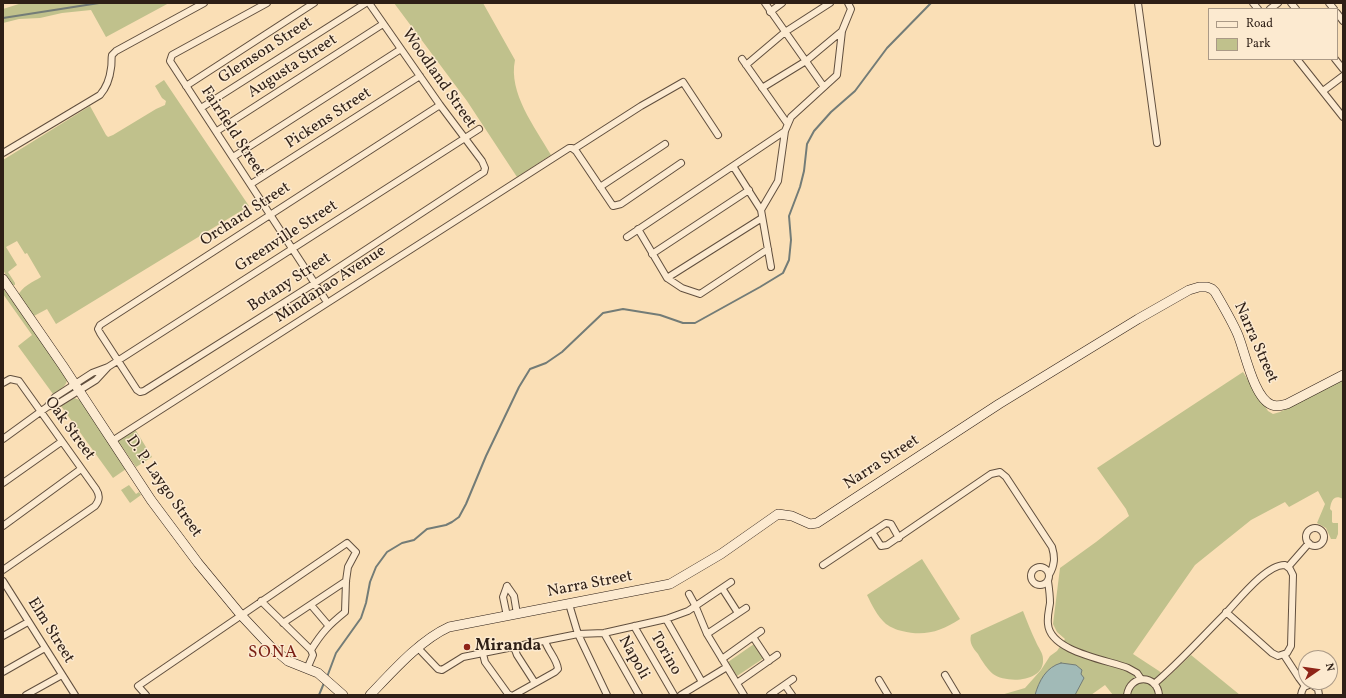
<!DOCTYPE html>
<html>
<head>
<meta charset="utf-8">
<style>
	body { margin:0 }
	#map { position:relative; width:1346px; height:698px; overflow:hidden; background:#fadfb6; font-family:Vollkorn,serif }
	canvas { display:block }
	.frame { position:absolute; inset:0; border:4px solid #2e1f16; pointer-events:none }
	.legend { position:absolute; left:1208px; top:8px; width:130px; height:52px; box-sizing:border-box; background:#fcead0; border:1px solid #aa9986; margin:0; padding:5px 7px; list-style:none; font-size:12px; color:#2e1f16 }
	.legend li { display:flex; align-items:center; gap:8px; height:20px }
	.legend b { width:20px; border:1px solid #aa9986 }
	.north { position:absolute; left:1298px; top:650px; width:40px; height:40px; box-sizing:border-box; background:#fcead0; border:1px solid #aa9986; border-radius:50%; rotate:77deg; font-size:11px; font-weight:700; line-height:16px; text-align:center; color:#2e1f16 }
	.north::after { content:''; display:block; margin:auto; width:14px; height:18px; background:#8f2418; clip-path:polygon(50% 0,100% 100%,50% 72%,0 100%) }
</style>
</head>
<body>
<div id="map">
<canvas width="1346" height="698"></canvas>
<div class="frame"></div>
<ul class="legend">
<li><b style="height:5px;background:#fcead0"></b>Road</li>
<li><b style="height:11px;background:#c0c18c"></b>Park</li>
</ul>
<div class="north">N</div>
</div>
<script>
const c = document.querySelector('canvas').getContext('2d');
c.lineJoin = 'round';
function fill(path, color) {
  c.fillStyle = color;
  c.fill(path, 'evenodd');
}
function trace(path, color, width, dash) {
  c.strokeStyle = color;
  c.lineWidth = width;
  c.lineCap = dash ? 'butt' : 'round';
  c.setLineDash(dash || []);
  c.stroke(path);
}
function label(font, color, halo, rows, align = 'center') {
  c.font = font + ' Vollkorn,serif';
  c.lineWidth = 3;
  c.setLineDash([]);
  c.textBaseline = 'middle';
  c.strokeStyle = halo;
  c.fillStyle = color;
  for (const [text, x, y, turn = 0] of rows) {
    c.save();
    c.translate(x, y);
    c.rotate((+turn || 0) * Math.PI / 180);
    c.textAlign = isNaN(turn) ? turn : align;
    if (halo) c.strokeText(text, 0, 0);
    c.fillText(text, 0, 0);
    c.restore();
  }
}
const green = new Path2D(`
	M22,3H169L106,37L91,10L62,13L40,18L19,19L3,23V9Z
	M394,3H483L515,60C508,93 535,127 551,155L517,177L467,101Z
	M164,80L249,206L56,324L47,309L34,316L18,296C21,287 33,282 41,277L27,253L25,254L17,241L6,247L17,265L8,272L15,283V285H12L3,270V160L90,106L106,135L108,137L113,135L156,109L165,105L166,101L162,98L155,86Z
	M3,288L67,378C68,386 59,390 53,394L18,346L32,335L3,294Z
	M1243,372L1268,411L1273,414L1280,412L1343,379V499C1334,494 1331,501 1330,509L1332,511V522L1333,523H1338V534L1336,539H1331L1326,528L1317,523L1325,504L1318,491L1289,507L1285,502L1251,520L1195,565L1133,654L1159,671L1167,678L1191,655L1240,695H1113L1105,685L1091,695H1001L1025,688L1041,670L1050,656L1057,651L1065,639L1057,632L1053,624L1060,568L1096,542L1129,516L1126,509L1097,468Z
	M74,398L80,400L126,469L113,478L61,406Z
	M135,429L152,457L136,467L118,441Z
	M129,485L136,494L139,492L141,495L130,503L121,490Z
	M922,559L960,619C941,631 925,637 902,631C897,630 890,627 886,624C877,616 872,605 867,595Z
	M1023,611C1027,621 1031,632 1036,642C1038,647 1043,653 1043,659C1045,682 1007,684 993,674C987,669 982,661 978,654C973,648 969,643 971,635L975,633Z
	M754,644L764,658L737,676L728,662Z`);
const water = new Path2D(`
	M1061,663L1076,665L1082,670L1081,674L1084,678L1075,695H1035C1039,681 1046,667 1061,663Z`);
const stream = new Path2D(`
	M3,18L99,3
	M327,677L336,653L361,618L366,603L370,582L376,567L387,552L402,543L414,540L427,529L446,525L452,522L459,517L466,504L486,456L519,387L530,369L546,363L562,352L603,313L623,309L660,315L683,323H695L760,287L783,273L789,260L791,240L789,216L800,187L804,171L807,144L814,131L831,112L855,91L887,48L931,3
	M319,695L324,683`);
const street = new Path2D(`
	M267,3L172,55L170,61L325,299
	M369,3L440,105L482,161L485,168L484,172L315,283L144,391L140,392L137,390L100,333L98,329L100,325L440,105
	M765,3L824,87
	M1138,3L1157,143
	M1253,3L1258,9
	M1291,3L1296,9
	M1329,3L1334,9
	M1270,9L1278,3
	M770,12L782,3
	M1337,13L1343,21
	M742,59L787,123
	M1297,59L1343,117
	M1335,59L1343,69
	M746,65L785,32L830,3
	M186,86L314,3
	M762,88L806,61L842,31
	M1323,91L1343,76
	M201,108L366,3
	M217,131L383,24
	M574,149L641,106L683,82L718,135
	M3,153L100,95C106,88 110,77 111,68C112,64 111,59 112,55L116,51L204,3
	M233,157L401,49
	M733,166L761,210
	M251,184L420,76
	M600,187L665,144
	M638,229L667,278L682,288L700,294L768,249
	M627,237L785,131
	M652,254L749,190
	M771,267L761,210L778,181L785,131L791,117L837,75L842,31L851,9L848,3
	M667,278L762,218
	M3,383L10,379L19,381L96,489C100,495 100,500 95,506L3,570
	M47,407L55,397L92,373L108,367L479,129
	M3,439L47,407L59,403L96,380L108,367
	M112,441L569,148H572L576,151L613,206L621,204L681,163
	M3,483L61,442
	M3,526L81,469
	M1306 537a9 9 0 1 1 18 0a9 9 0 1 1-18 0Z
	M872,532L881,546L887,545L991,474L1000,472L1006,477L1052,547C1055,557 1055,565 1049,575
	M823,565L886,523L891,524L899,538
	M1031 576a9 9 0 1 1 18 0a9 9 0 1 1-18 0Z
	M1288,567L1309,543
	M3,581L75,695
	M1048,581C1049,588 1050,595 1050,603C1049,610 1047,617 1048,624C1050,652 1108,660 1128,668L1137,673L1141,679
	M507,586L503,597L507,616
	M507,586L514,596L517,614
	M722,588L738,613
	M689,594L695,605L707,634L744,695
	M261,601L311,650
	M569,604L578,634L607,695
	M311,605L328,625
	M666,619L702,682
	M283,623L346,581
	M634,626L674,695
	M604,633L639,695
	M707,634L746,608
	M3,636L28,622
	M753,637L769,661
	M514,647L517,655L535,683
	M418,648L438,669L442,670L463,657L578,634L604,633L666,619L688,611L731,582
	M483,654L485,662L508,694L510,695
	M1284,655L1299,678L1305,686
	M722,659L761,631
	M3,672L45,648
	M945,675L957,695
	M879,680L888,695
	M737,683L777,655
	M1154,684C1179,663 1201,638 1224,615C1237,602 1266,564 1285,565L1290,569L1293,575L1291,646L1287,653L1278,656L1272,653L1226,612
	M785,685L792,695
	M26,695L62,675
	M146,695L138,686L347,543L356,552L348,567L346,581L345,612C329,625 322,632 311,650L313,655L307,669
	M514,695L555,672L558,669C557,659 548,651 545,641
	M681,695L727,667
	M770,695L793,679
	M1127,695C1130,674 1157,674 1159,695
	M1301,695L1302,691L1304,687L1311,684L1318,689L1319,695`);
const secondary = new Path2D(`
	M3,279L63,366L151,500L198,563L241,615L270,646L288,661L318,673L343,695
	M370,695C392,672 420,640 449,627L670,584L721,554L778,514L792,516L810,524L817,523L999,404L1138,319L1189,290L1199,287H1207L1212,289L1215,292C1223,306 1232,321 1238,335C1245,352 1254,399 1272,405C1277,407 1283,405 1287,404L1343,375`);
const markers = [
	[467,647,4,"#8f2418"]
];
const streetNames = [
	["Glemson Street",266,51,-33],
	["Augusta Street",293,67,-33],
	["Woodland Street",438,79,55],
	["Pickens Street",329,119,-33],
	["Fairfield Street",232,132,57],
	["Orchard Street",246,215,-33],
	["Greenville Street",287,237,-33],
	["Botany Street",290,283,-33],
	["Mindanao Avenue",331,285,-33],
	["Narra Street",1255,343,66],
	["Oak Street",69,429,54],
	["Narra Street",882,463,-33],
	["D. P. Laygo Street",163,487,55],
	["Narra Street",590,585,-11],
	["Elm Street",50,631,58],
	["Torino",665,654,60],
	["Napoli",633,658,61]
];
const poiNames = [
	["Miranda",475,647]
];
const neighbourhoodNames = [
	["SONA",273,654]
];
fill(green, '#c0c18c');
fill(water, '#a1bab7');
trace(water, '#737c77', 1);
trace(stream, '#737c77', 2);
trace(street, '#614f3e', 8);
trace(secondary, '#2e1f16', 10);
trace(street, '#fcead0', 6);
trace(secondary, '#fcead0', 9);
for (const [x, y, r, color] of markers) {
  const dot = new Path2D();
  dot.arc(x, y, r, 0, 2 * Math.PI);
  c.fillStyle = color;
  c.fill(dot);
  trace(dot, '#fcead0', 1.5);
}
label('16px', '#2e1f16', '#fcead0', streetNames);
label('bold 16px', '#2e1f16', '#fcead0', poiNames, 'left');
c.letterSpacing = '1px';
label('17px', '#7a1f14', '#fcead0', neighbourhoodNames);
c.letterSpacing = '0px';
</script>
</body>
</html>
